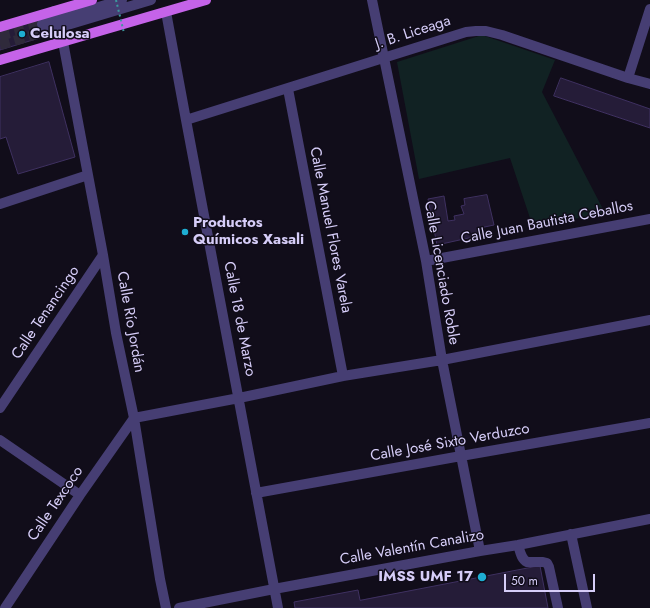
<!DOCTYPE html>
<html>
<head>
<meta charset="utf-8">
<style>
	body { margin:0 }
	#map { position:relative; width:650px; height:608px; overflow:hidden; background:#110d1a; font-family:Jost,sans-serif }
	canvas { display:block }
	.scale { position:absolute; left:504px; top:574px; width:91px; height:18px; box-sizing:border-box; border:2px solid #d6cdf8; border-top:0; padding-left:5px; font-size:12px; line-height:14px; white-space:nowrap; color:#d6cdf8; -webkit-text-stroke:3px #110d1a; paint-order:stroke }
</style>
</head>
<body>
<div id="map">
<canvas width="650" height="608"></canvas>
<div class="scale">50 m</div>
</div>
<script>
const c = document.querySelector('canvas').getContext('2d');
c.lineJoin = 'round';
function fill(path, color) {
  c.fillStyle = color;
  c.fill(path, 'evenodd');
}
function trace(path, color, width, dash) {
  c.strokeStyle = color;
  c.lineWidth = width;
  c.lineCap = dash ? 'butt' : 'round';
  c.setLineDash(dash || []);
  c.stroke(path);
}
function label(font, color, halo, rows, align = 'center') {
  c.font = font + ' Jost,sans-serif';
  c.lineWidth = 3;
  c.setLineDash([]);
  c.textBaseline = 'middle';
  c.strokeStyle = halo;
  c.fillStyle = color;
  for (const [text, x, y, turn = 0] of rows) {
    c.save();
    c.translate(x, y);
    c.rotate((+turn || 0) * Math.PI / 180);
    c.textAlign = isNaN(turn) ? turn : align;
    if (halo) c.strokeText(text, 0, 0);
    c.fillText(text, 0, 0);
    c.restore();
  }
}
const green = new Path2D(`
	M482,35L555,60L542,92L605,213L533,227L510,158L419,179L397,62Z`);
const building = new Path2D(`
	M40,20L46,36L0,50V32Z
	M49,62L75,157L18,174L6,137L0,139V77Z
	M561,78L650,109V128L554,96Z
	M487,195L494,225L480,228L482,235L437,245L428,199L444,196L448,221L455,220L454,216L464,214L461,206L465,205L464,199Z
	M540,566L548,608H295L294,602L358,590L360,600Z`);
const minorTunnel = new Path2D(`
	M0,36L42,24
	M0,45L44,32`);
const minor = new Path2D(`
	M372,0L426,261L442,360L480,551
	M54,11L63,42L103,255L116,333L134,418L160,579L166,608
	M166,12L186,120L278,608
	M42,24L122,0
	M44,32L151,0
	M628,78L650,9
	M288,89L343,376
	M186,120L466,32L476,31H486L502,35L628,78L650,84
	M0,204L88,175
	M426,261L650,219
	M0,408L103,255
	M0,440L80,495
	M256,493L461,456L650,423
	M571,534L587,608
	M518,545C520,551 521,559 527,562H543L547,563L549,567L558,608
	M5,608L80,495L134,418L239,398L343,376L442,360L650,320
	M179,608L274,589L480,551L518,545L650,519`);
const major = new Path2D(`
	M0,27L92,0
	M0,60L206,0`);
const pathBridge = new Path2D(`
	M116,0L124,33`);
const markers = [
	[22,34,4,"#1eaed3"],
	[185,232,4,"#1eaed3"],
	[482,577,5,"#1eaed3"]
];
const streetNames = [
	["J. B. Liceaga",413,33,-18],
	["Calle Juan Bautista Ceballos",547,223,-11],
	["Calle Manuel Flores Varela",330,230,79],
	["Calle Licenciado Roble",441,273,80],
	["Calle Tenancingo",46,313,-56],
	["Calle 18 de Marzo",239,319,79],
	["Calle Río Jordán",130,322,80],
	["Calle José Sixto Verduzco",450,443,-10],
	["Calle Texcoco",56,504,-56],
	["Calle Valentín Canalizo",412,548,-10]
];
const poiNames = [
	["Celulosa",30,34],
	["Productos",193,223],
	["Químicos Xasali",193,240],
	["IMSS UMF 17",473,577,"right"]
];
fill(green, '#112223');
fill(building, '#251c38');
trace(building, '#3f3161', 1);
trace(minorTunnel, '#2f2a3b', 10, [10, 5]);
trace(minor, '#463e73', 10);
trace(major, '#c563e9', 10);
trace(pathBridge, '#3c999d', 2, [2, 3]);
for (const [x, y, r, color] of markers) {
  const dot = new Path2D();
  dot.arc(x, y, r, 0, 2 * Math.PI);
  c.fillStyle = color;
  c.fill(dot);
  trace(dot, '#110d1a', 1.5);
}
label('15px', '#d6cdf8', '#110d1a', streetNames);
label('bold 15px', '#d6cdf8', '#110d1a', poiNames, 'left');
</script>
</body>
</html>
